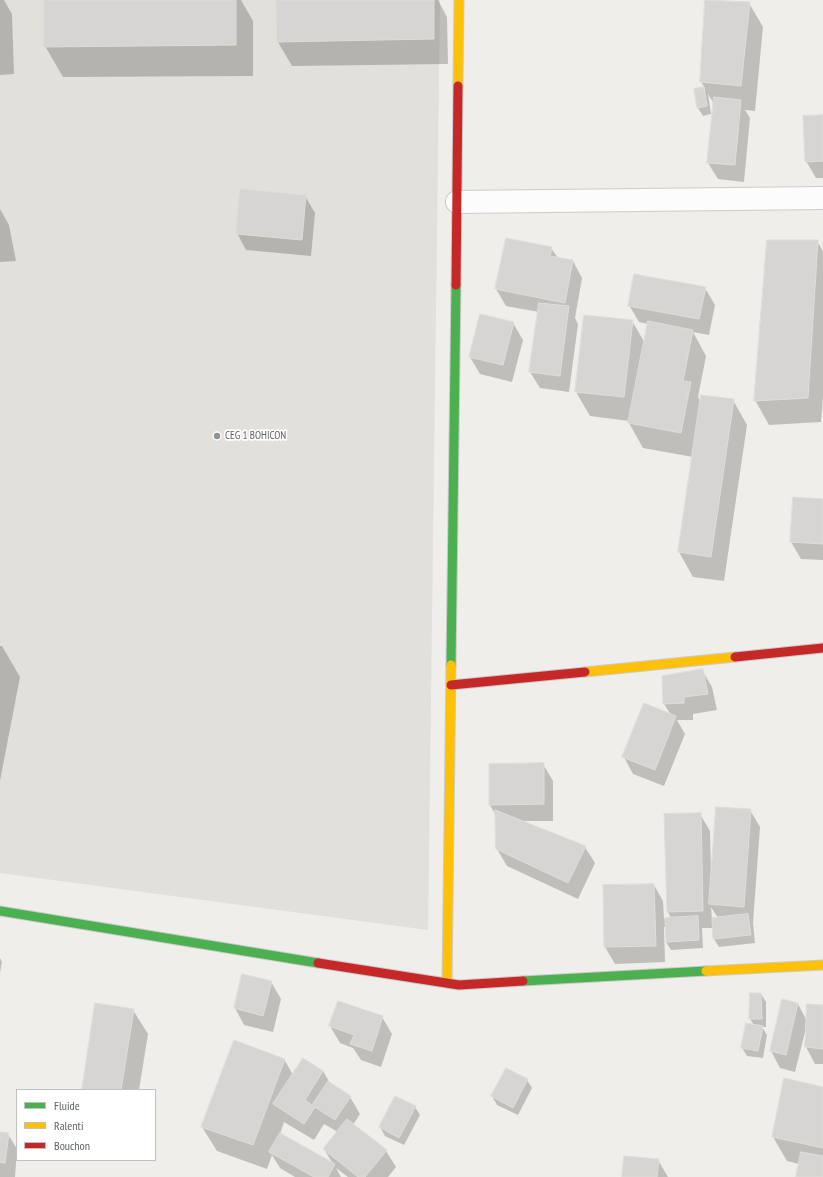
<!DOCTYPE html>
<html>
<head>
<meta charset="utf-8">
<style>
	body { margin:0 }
	#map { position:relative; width:823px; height:1177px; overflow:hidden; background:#efeeea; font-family:"PT Sans Narrow",sans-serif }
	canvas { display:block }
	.legend { position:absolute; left:16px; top:1089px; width:140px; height:72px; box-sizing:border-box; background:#fff; border:1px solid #bfc1c3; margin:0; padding:5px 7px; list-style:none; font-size:12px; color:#5f6368 }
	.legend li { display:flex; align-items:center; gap:8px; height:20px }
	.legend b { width:20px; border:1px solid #bfc1c3 }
</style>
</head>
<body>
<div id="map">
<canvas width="823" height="1177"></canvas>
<ul class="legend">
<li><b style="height:5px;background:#4caf50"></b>Fluide</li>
<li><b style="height:5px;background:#ffc107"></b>Ralenti</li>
<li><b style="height:5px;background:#c62828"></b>Bouchon</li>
</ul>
</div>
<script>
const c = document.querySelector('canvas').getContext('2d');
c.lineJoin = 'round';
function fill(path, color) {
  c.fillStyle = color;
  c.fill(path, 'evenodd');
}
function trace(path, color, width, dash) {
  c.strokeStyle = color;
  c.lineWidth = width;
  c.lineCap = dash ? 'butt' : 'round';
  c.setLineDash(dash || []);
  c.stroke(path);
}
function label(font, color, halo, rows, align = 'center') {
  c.font = font + ' "PT Sans Narrow",sans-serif';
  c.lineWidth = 3.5;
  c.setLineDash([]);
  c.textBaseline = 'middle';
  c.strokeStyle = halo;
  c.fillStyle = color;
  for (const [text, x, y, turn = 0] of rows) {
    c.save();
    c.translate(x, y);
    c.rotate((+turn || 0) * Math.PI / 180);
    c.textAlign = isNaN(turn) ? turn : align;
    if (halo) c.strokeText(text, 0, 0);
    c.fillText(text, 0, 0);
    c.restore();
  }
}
const education = new Path2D(`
	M0,0H440L428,930L0,873Z`);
const shadow = new Path2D(`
	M0,0H4L12,14L14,74L0,75Z
	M45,0H241L253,21V76L63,77L45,46Z
	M277,0H438L447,17L448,64L292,66L278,42Z
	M749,3L763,27L755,111L745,110L750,118L744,182L718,179L708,163L714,104L708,94L711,114L703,116L698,108L695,89L705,88L701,82Z
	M823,116V178H816L806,161Z
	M305,196L315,213L311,256L246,250L237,233Z
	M0,209L9,225L16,261L0,262Z
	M817,241L823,251V397L821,422L769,425L755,400Z
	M551,248L558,258L573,261L582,278L575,318L578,324L569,392L540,388L530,372L539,312L506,306L496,289Z
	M705,288L715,305L709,335L693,332L706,356L698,397L701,402L733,400L747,425L724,581L693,577L679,552L693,457L643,448L629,423V421L590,416L576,392L632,321L645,343L648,324L639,322L629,305Z
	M513,323L523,340L512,382L480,374L470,357Z
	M823,500V560L801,559L791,542Z
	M0,646H2L20,677L0,781Z
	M702,670L712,687L717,710L693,714V720H677L685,734L664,786L633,774L624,757L671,715L664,704Z
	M543,764L553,781V821H521L585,847L595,863L578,899L507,866L497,849L496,816L490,805Z
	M750,810L760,827L753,923L755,943L719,947L714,939L713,928H702L703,948L671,950L666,942V927H664L665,962L615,964L605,947L654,885L663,901L664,919L671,918L668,912L665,815L700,814L710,831L711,870H712ZM711,907L718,918L712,919Z
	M0,958L2,962L0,973Z
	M271,982L281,999L273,1032L244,1025L235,1008Z
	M761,994L766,1002V1027H762L767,1035L763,1058L747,1056L742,1048L754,1025L750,1019Z
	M783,1001L798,1004L807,1021L823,1006V1064H815L806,1047L807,1028H806L795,1072L780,1068L771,1051Z
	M133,1010L148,1034L139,1090H83Z
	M382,1017L392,1034L381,1067L361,1060L353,1048L340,1043L330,1026Z
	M284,1059L293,1075L323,1071L330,1083L350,1097L360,1114L353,1125L386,1151L396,1167L388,1177H348L336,1168L341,1177H295L280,1168L272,1155L267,1169L217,1151L202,1127ZM284,1122L314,1140L324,1124L338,1132L324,1149L333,1164L280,1134Z
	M527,1080L532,1088L518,1115L497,1105L492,1096Z
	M823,1088V1177H797L799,1164L787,1161L773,1137Z
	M415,1107L420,1115L404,1145L385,1136L380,1127Z
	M0,1133L8,1134L17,1149L15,1177H0Z
	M658,1160L668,1177H623Z`);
const building = new Path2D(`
	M44,0H236V45L44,47Z
	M276,0H434V39L277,42Z
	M705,0L750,2L741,86L700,82Z
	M704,87L707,106L697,108L694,89Z
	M714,97L741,100L735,165L707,163Z
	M823,115V161L805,162L803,116Z
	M240,189L306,195L302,240L236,234Z
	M506,238L552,247L550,256L573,260L565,303L495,289Z
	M767,240H818L808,398L754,401Z
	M634,274L706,287L699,319L628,306Z
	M539,303L569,306L560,376L529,372Z
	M480,314L514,322L503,365L469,357Z
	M584,315L633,320L624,397L575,392Z
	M648,321L693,330L683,381L691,382L681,433L628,423Z
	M701,395L734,399L711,557L678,552Z
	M793,497L823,499V544L790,542Z
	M703,669L708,694L684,697V703L663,704L662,676Z
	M644,703L676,716L655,770L622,757Z
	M544,763V804L489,805V764Z
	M716,807L751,809L744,907L709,904Z
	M495,810L586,846L568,883L496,849Z
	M701,813L703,911L667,912L664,814Z
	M654,884L656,946L604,947L603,885Z
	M748,914L751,935L713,939L712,918Z
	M698,916L699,940L666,942L665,918Z
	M242,974L272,981L263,1016L234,1008Z
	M750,993H761L762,1019H749Z
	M782,999L798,1003L786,1055L770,1051Z
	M338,1001L383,1016L372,1051L350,1044L354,1035L329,1026Z
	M95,1003L134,1009L121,1090H82Z
	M807,1004L823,1005V1049L805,1047Z
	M746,1023L763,1026L758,1051L741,1048Z
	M234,1040L285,1059L253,1145L201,1127Z
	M303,1058L323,1071L305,1100L312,1105L328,1081L351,1096L335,1120L315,1107L304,1124L273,1104Z
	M506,1068L528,1079L513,1108L491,1096Z
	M784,1078L823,1087V1148L772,1137Z
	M395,1096L416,1106L399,1138L379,1127Z
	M347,1119L387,1150L365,1177H358L323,1149Z
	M0,1132L9,1133L5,1163L0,1162Z
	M280,1133L335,1164L328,1177H314L269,1152Z
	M801,1152L823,1156V1177H796Z
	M624,1156L659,1159L657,1177H622Z`);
const street = new Path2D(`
	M457,202L823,198`);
const fast = new Path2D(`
	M451,665L456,285
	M0,911L318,963
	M523,981L706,971`);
const slow = new Path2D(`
	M458,86L459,0
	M585,672L735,657
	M706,971L823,965
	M447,983L451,665`);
const jam = new Path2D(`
	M456,285L458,86
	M735,657L823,648
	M451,685L585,672
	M318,963L459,985L523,981`);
const markers = [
	[217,436,4,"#919496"]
];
const poiNames = [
	["CEG 1 BOHICON",225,436]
];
fill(education, '#e2e0da');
fill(shadow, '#0003');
fill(building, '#d6d5d3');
trace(building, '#deddd9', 1);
trace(street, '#cbcccc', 24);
trace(fast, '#cacacb', 11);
trace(slow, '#cacacb', 11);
trace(jam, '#cacacb', 11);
trace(street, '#fdfcfc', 22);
trace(fast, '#4caf50', 9);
trace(slow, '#ffc107', 9);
trace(jam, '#c62828', 9);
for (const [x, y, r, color] of markers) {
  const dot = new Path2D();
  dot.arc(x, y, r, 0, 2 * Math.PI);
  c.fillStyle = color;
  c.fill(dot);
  trace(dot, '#fff', 1.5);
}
label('11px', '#5f6368', '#fff', poiNames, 'left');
</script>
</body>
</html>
